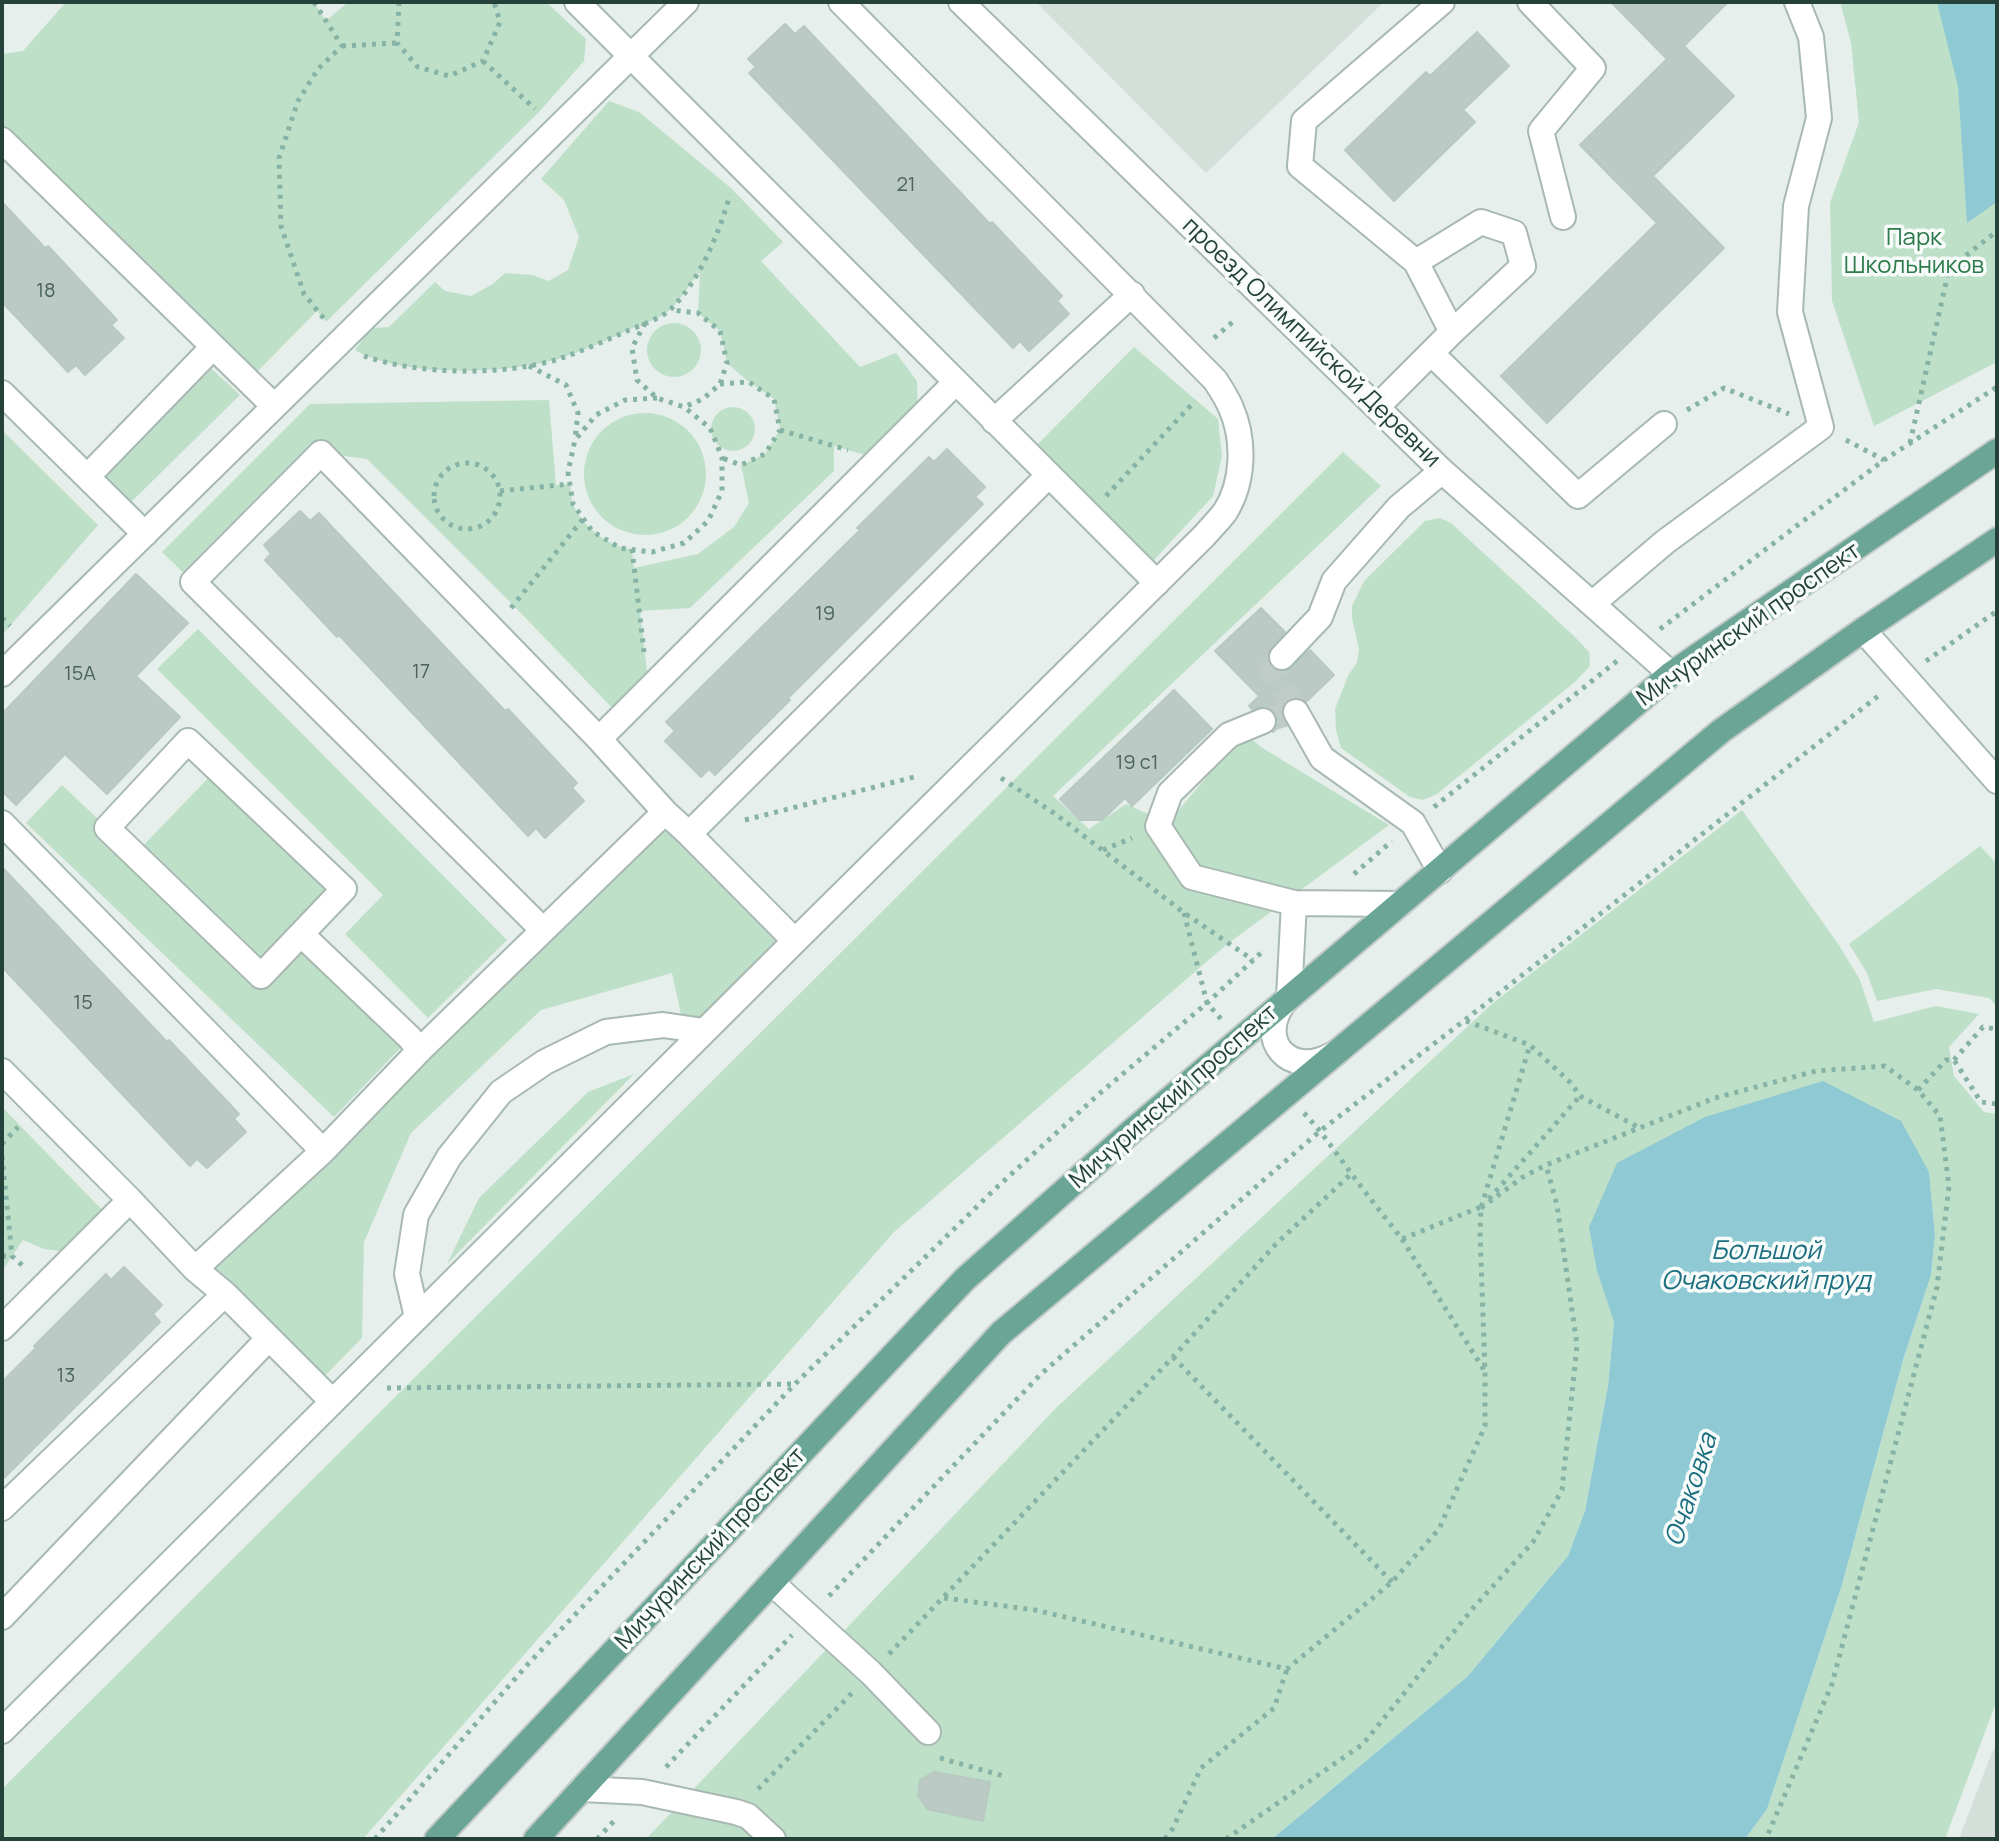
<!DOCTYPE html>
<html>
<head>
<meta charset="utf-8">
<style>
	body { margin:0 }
	#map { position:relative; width:1999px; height:1841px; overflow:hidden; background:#e6efeb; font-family:Manrope,sans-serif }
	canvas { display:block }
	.frame { position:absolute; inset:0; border:4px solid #24423a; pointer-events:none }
</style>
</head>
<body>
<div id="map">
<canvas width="1999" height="1841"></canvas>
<div class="frame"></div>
</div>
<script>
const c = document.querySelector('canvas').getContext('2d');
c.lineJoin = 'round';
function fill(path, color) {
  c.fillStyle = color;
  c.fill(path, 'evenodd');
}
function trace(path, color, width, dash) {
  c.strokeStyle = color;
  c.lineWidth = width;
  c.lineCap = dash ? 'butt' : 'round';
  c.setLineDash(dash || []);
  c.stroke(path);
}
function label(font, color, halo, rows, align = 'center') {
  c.font = font + ' Manrope,sans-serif';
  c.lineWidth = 7;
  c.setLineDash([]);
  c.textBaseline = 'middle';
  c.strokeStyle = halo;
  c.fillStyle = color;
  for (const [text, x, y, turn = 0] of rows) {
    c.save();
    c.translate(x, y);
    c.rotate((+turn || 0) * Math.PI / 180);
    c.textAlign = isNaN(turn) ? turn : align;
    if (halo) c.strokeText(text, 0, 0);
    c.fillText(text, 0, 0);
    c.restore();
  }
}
const built = new Path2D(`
	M1036,2H1384L1206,173Z
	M1997,1744V1839H1959L1992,1752Z`);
const green = new Path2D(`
	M66,2H314L326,21L348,2H546L586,39L584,61L539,112L326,322L317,311L248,381L2,140V54L23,51Z
	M1840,2H1997V362L1874,426L1832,301L1830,203L1859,122L1851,43Z
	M609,101L639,112L731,188L783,242L761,261L860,367L896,353L917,381L918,419L879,459L834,446V471L690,608L640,611L649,689L621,717L513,605L367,459L321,453L193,582L162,552L310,404L549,400L556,485L570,484C571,490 571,498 573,504C582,526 608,547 632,549L634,568L698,554L734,527L749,503L741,465L765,454L780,429L774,399L749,382L727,363L720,331L698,313L700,272C690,283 681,300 670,310C660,319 643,324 631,329C608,340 583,351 558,359C507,374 401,378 355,350L371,328L389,327L435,282L445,291L471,296L493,284L505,273L532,275L549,281L568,270L579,237L564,200L541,179Z
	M647 350a27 27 0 1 1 54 0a27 27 0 1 1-54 0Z
	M1134,347L1218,419L1222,456L1213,496L1144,571L1027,455Z
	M201,359L240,395L122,511L87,477Z
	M711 429a22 22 0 1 1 44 0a22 22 0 1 1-44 0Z
	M584 474a61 61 0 1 1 122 0a61 61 0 1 1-122 0Z
	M2,430L98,525L2,635Z
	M1343,452L1381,486L1053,796L1089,829L1126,804L1168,823L1243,733L1264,749L1389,825L1226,945L893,1233L363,1839H2V1789Z
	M1440,518L1451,523L1574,636L1589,652L1590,666L1576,681L1437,794L1423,800L1410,797L1341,748L1336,730L1335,709L1348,676L1357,662L1359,650L1352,618V606L1364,581L1425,521Z
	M198,629L507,940L428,1018L345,934L383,895L157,669Z
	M218,768L344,889L301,934L410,1038L334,1117L26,823L62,785L135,854Z
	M1742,810L1839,945L1860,980L1874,1022L1936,1006L1979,1014L1949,1047L1954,1076L1984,1112L1997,1114V1700L1945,1839H1745L1767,1809L1842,1585L1903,1360L1931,1275L1935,1235L1929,1172L1597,1271L1614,1322L1608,1386L1585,1511L1568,1556L1467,1677L1272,1839H646L1057,1407L1493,1003Z
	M665,812L795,941L704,1031L684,1028L672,973L541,1010L411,1133L364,1242L362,1338L316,1385L195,1269Z
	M1980,846L1997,864V1007L1989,998L1936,989L1877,1001L1867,973L1849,944Z
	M634,1074L447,1264L479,1198L588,1092Z
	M2,1107L111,1219L78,1253L44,1249L23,1240L2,1271Z`);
const water = new Path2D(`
	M1937,2H1997V202L1967,223L1958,86Z
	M1823,1081L1901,1121L1929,1172L1935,1235L1931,1275L1903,1360L1842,1585L1767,1809L1745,1839H1272L1467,1677L1568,1556L1585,1511L1608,1386L1614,1322L1597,1271L1589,1227L1617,1163L1705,1117Z`);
const building = new Path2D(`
	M1611,2H1728L1684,46L1734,96L1653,176L1724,248L1547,423L1501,376L1657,223L1580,145L1667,59Z
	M785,24L795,34L804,26L990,224L992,222L1062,296L1057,301L1069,314L1029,351L1020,341L1013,348L749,73L756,67L748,59Z
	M1477,32L1509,66L1463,110L1475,122L1394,201L1345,150L1426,72L1430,76Z
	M2,202L45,248L48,246L117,320L111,325L124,338L85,375L76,365L68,372L2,302Z
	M947,449L985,487L975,497L983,504L788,698L790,700L715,775L709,769L701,777L665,741L675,731L666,722L860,530L857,528L929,457L934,462Z
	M300,511L310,521L319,513L505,711L508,709L577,783L572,788L584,801L545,838L536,828L528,836L339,635L337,637L265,560L271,554L264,545Z
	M136,574L188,623L136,676L180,717L107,794L65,754L16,805L2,791V714Z
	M1261,608L1285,632L1268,653V660L1272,668L1279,672L1287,671L1310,650L1334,675L1306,702L1297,697L1288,699L1284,704L1281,711L1284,722L1273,732L1278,724L1276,715L1271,709L1266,706L1252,709L1249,706L1259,696L1215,651Z
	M1174,690L1212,729L1132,806L1125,798L1102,820H1080L1060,799Z
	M2,867L167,1042L169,1040L239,1114L234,1119L246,1132L207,1168L197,1159L190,1166L2,967Z
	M124,1267L162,1305L153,1314L160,1322L2,1480V1382L36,1348L34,1346L106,1274L111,1280Z
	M934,1772L990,1782L983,1821L927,1809L918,1795L920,1780Z`);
const minorTunnel = new Path2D(`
	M1263,721L1296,712L1271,669L1282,657`);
const path = new Path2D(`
	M314,2L342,46L318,69L298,101L279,158L281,226L304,294L325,320
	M399,2L397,43L418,67L449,76L483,61L500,22L494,2
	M342,46L397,43
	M483,61L535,109
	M645,323L632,348L637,380L657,398L684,407L703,399L720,384L727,363L720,331L698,313L671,310
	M1214,338L1235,320
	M364,356C419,375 503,376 559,359C582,351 605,341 627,331C641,325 660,319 671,309C700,280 719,233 730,195
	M529,366L566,385L578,413L575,439
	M720,384L749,382L774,399L780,430L765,454L741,465L722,458
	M657,398L625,400L596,415L575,440L568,472L573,504L592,531L620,548L652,552L684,543L708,521L722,491V458L718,447L710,428L684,407
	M1687,410L1724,388L1789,414
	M780,430L848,450
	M1846,440L1884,460
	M1910,443L1949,269L1997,231
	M434 496a33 33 0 1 1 66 0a33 33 0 1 1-66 0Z
	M500,491L570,484
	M1106,496L1195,401
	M632,549L644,652
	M511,608L583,519
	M2,618L10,626
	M1660,629L1884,460L1997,387
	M1926,661L1997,611
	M1001,778L1054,813L1183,912L1253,960
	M1434,807L1617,661
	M745,820L918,776
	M1103,850L1132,838
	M1354,874L1392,841
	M1184,913L1207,1003L1221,1019
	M1466,1021L1530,1045L1571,1083L1580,1096L1638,1127
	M1954,1060L1983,1027L1997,1029
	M1918,1090L1946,1060H1954L1981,1102L1997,1104
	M1304,1113L1320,1131L1362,1188L1402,1239L1483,1206
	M2,1144L18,1127
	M2,1156L12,1256L23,1266
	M1489,1199L1580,1096
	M1481,1208L1523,1177L1546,1165L1715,1098L1816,1071L1885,1066L1918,1090L1940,1116L1949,1186L1937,1287L1832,1684L1766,1839
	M1402,1239L1484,1370
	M2,1256H12
	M1173,1357L1392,1582
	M387,1388L795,1384
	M829,1596L1041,1374L1320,1131L1465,1020L1882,693
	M944,1598L1035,1610L1287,1669L1392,1582L1439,1529L1485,1426V1372L1480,1232L1481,1208L1530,1045
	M889,1654L1173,1357L1276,1244L1351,1174
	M940,1758L1007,1777
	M666,1767L792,1635
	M758,1789L852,1693
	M375,1839L528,1664L795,1384L995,1189L1099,1094L1207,1003L1264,950
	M597,1839L615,1820
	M1165,1839L1173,1828L1201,1768L1274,1708L1287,1669
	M1226,1839L1363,1744L1474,1607L1533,1542L1562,1490L1577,1345L1557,1205L1546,1165`);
const minor = new Path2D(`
	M577,2L1157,583
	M961,2L1442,471L1671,674
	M1442,2L1304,121L1300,166L1416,262L1452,332
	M1530,2L1593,68L1541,131L1563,217
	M2,140L274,406
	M1431,353L1578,496L1664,424
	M2,393L145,534
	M1377,407L1452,332L1523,266L1514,233L1481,222L1416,262
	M994,421L1132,294
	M87,477L213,347
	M1592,604L1665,542L1821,427L1790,312L1796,206L1819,118L1811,37L1797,2
	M1863,630L1997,781
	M1282,657L1320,617L1334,581L1399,507L1442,471
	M2,674L686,2
	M1296,712L1322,758L1413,823L1440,871
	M1263,721L1229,735L1170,793L1158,826L1192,877L1294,903L1400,904
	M599,739L956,382
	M188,741L344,889L261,976L107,828Z
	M2,823L323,1151
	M689,834L1048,476
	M543,930L193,582L321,453L599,739L665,812L689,834L795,941
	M301,934L410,1038L419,1051
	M1289,997L1294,903
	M1285,1001C1255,1039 1289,1079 1332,1055
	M2,1071L130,1200L195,1269L225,1294L332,1401
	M195,1269L323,1151L419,1051L665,812
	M417,1317L407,1274L416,1215L449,1157L501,1092L545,1062L606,1032L663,1025L704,1031
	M2,1328L130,1200
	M2,1508L225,1294
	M772,1583L871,1673L928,1732
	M2,1617L269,1338
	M2,1731L795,941L1204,536C1211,528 1219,520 1225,512C1244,482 1245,440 1231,408C1227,398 1221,389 1215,380L841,2
	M582,1789L642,1792L736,1812L748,1816L773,1839`);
const major = new Path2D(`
	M437,1839L965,1279L1132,1131L1671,674L1997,451
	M536,1839L1001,1333L1721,731L1863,630L1997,540`);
const numberNames = [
	["21",906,185],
	["18",46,291],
	["19",825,614],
	["17",421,672],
	["15А",80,674],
	["19 с1",1137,763],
	["15",83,1003],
	["13",66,1376]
];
const parkNames = [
	["Парк",1914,238],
	["Школьников",1914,266]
];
const streetNames = [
	["проезд Олимпийской Деревни",1311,343,44],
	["Мичуринский проспект",1749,625,-35],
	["Мичуринский проспект",1174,1097,-41],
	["Мичуринский проспект",711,1549,-47]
];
const waterNames = [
	["Большой",1766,1252],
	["Очаковский пруд",1766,1282],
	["Очаковка",1692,1490,-72]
];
fill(built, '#d4dfda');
fill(green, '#bfe0c8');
fill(water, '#8ec9d4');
fill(building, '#bbcac4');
trace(building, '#b8c9c2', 2);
trace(minorTunnel, '#bfccc8', 24, [24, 12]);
trace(minor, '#a8b8b2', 28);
trace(major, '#c2cac8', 28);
trace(path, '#86b3a5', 5, [4, 6]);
trace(minor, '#fff', 24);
trace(major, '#6aa596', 24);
label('20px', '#4a645c', null, numberNames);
label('24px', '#2d7a4b', '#f7fbf9', parkNames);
label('24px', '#24423a', '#f7fbf9', streetNames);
label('italic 26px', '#1c6f80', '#f7fbf9', waterNames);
</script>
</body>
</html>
